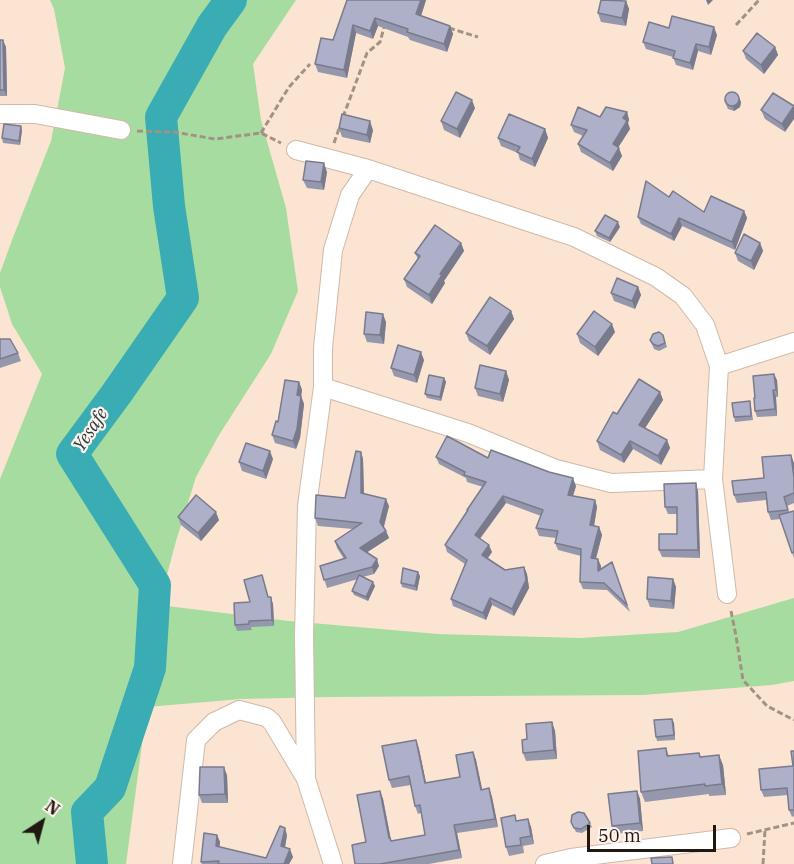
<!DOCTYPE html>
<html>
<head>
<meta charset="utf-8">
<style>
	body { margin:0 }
	#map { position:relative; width:794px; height:864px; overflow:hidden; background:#fce4d2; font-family:"IBM Plex Serif",serif }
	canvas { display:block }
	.north { position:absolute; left:12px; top:792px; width:60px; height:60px; -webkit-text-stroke:4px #fef4ed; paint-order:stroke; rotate:36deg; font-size:16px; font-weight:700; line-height:24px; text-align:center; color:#201811 }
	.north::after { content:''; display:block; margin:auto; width:21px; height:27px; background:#201811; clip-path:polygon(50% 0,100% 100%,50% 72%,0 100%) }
	.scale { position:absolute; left:587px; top:825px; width:129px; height:27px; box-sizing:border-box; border:3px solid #201811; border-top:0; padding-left:8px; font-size:18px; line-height:21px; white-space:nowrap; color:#201811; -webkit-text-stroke:4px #fef4ed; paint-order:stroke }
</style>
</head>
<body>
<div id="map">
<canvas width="794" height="864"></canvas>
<div class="north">N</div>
<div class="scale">50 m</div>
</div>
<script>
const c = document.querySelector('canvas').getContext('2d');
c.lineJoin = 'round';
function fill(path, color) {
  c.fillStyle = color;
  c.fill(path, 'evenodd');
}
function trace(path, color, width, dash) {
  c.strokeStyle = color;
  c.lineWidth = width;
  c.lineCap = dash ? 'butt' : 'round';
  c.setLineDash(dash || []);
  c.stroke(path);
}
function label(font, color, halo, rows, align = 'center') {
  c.font = font + ' "IBM Plex Serif",serif';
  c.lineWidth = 4.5;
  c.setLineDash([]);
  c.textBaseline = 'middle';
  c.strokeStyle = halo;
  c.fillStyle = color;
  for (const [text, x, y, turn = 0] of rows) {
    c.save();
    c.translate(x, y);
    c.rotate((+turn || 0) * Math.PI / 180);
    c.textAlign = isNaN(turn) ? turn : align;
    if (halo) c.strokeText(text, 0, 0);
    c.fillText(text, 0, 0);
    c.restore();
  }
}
const green = new Path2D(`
	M50,0H296L253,64L261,120L286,208L298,291L271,354L219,435L196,477L176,541L159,605L289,621L438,634L579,638L678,632L794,598V681L772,685L643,695L331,697L241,699L147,707L126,864H0V479L42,374L12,324L0,287V273L12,240L51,141L65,68L54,9Z`);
const river = new Path2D(`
	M92,864L87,812L110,788L150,668L155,585L72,454L117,393L183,298L169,206L161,117L212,26L231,0`);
const path = new Path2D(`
	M736,25L759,0
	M449,28L478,37
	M343,117L367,53L380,42L385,24
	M137,131L174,132L215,139L261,133L281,143
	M261,133L289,87L310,64
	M334,143L340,126
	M731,611L736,636L743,680L767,706L794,720
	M747,834L794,823
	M763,864L765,830`);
const minor = new Path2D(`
	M0,114H35L121,130
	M296,150L368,169L574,237L656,277L683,296L705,325L719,366L713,479L727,594
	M719,366L794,342
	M323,387L468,433L556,469L611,483L713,479
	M182,864L196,740L214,722L239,710L266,717L272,722L306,779
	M333,864L306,779L304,636L307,506L323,387V348L333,250L350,195L368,169
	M545,864L571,858L731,838`);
const wall = new Path2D(`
	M347,0H426L421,16L450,26L453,34L447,52L410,40L408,37L378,26L373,39L356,33L347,78L318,72L315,64L333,40Z
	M626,1L629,9L626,26L601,22L598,13Z
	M669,28L717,35L711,55L698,51L693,70L676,65L673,57L646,49L643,42Z
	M0,40L6,47L7,96H0Z
	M775,47L778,55L764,74L746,59L743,51Z
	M773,93L785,132L765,119L761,110Z
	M724,100L741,102L740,107L734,111L728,109Z
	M475,108L460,138L444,130L441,121Z
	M627,112L629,120L628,123L630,129L618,148L622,156L613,171L581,152L578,144L583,136L574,132L571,125L600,117Z
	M339,128L373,130L370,143L342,137Z
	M545,129L548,138L535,167L520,160L518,153L501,146L498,138Z
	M22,130L20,145L3,143L2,138Z
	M327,172L324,190L307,188L303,180Z
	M669,197L704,212L744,211L747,218L735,250L682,226L674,241L641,224L638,217Z
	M620,227L610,242L597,236L595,231Z
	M461,243L464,251L444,281L445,283L432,304L407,287L404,279L418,259L415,253Z
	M760,243L763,251L754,270L738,261L735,253Z
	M638,287L641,295L635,309L614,301L611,293Z
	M511,311L514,319L490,355L469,341L466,333Z
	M386,322L384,344L367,342L364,334Z
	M615,332L598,356L580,343L577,334Z
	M663,335L667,347L659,351L654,349L650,340Z
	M0,339L18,353L21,361L0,368Z
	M424,360L417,383L394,376L391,368Z
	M506,371L509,380L503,402L478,396L475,388Z
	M444,378L446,382L441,401L427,398L425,394Z
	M777,380L778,397H776L777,416L757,417L755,411Z
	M299,382L302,390L301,396L304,404L300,438L296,449L275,443L272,435Z
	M660,392L663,400L645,428L667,440L670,448L661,465L633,449L624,463L600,450L597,441L617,414Z
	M750,401L751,406L753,420L735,422L734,417Z
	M361,452L363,459L364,493L389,506L384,527L389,538L367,552L379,566L374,574L363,577L375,586L368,601L354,595L352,591L358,579L327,588L320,566L344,559L337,548L335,541L353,529L318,526L315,518L345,498Z
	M436,457L488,458L576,486L573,496L595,500L597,507L594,526L599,527L602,535L596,558L601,566V569L612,562L630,612L607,590L583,589L580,582L581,556L558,550L555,543L556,538L539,536L536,528L541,516L506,503L480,539L492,552L488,558L505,570L524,567L527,574L529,588L514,616L492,605L486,620L453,606L451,599L465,564L447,552L445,545L467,511V510L483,487L467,482L466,478L439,464Z
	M273,459L266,479L242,471L239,462Z
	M794,463V503L787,506L789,512L794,511V558L781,519L771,520L768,512L766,500L737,503L734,495Z
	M698,491L700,558L662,557L659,550L677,534V514H668L665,507Z
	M178,517L219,520L201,541L181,525Z
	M420,576L417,591L402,587L401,583Z
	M673,579L676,587L674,609L650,607L647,599Z
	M269,597L273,604L274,626L251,627L252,630L237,631L235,625L250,602Z
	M672,719L674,723L675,740L657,741L656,737Z
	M552,722L555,731L557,759L526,761L523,753L527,739Z
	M416,740L419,749L426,783L460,777L473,752L476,760L482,790L489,788L492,797L498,827L457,833L462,858L429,864H355L366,842L380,791L383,799L391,841L425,835L421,813L418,814L415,806L411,785L392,788L389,780Z
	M666,748L669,756L701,757L723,765L726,795L709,796V794L645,802L641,792Z
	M794,751V816L792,817L789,810L788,795L764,797L761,790L793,766Z
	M227,775L228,803H202L199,795Z
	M637,791L640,799L643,831L615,834L612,826Z
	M528,819L531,827L534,844L523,846L524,853L509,856L506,847L517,821Z
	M571,822L590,823L592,827L582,833L576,832Z
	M217,835L220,842L219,847L266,858L287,835L285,847L293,857L289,864H202L201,862Z`);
const shadedWall = new Path2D(`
	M421,0H426L419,22L416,14Z
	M706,0H713L708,5Z
	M626,1L629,9L626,26L622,18Z
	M375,18L378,26L373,39L370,31Z
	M353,25L356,33L347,78L344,70Z
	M450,26L453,34L447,52L444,44Z
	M714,27L717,35L711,55L709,47Z
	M3,40L6,47L7,96L4,90Z
	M696,44L698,51L693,70L690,63Z
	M775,47L778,55L764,74L761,65Z
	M739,97L741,102L740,107L734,111L733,106Z
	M472,100L475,108L460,138L457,129Z
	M794,106V119L785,132L782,124Z
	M627,112L629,120L628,123L630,129L615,152L613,144L623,118Z
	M370,121L373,130L370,143L367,135Z
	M21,126L22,130L20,145L19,141Z
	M545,129L548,138L535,167L532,159Z
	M619,148L622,156L613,171L610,163Z
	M324,163L327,172L324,190L321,182Z
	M744,211L747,218L735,250L732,242Z
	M679,218L682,226L674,241L671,234Z
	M618,222L620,227L610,242L609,238Z
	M461,243L464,251L444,281L445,283L432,304L429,295L440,274Z
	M760,243L763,251L754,270L751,261Z
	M638,287L641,295L635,309L632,301Z
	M511,311L514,319L490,355L487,346Z
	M383,314L386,322L384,344L380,335Z
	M612,324L615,332L598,356L595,347Z
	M421,352L424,360L417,383L414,375Z
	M506,371L509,380L503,402L500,394Z
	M774,374L777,380L778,397L776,390Z
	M444,378L446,382L441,401L440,397Z
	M299,382L302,390L300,403L297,395Z
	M773,390L776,397L777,416L775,409Z
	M660,392L663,400L642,433L639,425Z
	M301,396L304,404L300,438L296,449L293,441Z
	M667,440L670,448L661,465L658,456Z
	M630,441L633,449L624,463L621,455Z
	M270,451L273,459L266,479L263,471Z
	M361,452L363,459L364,500L361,493Z
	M791,455L794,463V478Z
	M573,478L576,486L571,502L568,495Z
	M696,483L698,491L700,558L698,550Z
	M503,496L506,503L477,542L475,535Z
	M386,499L389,506L383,529L380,522Z
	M595,500L597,507L593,532L590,525Z
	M216,512L219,520L201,541L198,533Z
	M599,527L602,535L594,566L591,558Z
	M386,531L389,538L363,555L360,548Z
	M489,545L492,552L485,562L482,555Z
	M377,559L379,566L374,574L372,567Z
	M598,559L601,566L600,578L598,571Z
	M524,567L527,574L529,588L514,616L512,609Z
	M418,572L420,576L417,591L415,586Z
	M673,579L676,587L674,609L671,601Z
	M373,582L375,586L368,601L366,597Z
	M271,597L273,604L274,626L272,620Z
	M490,598L492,605L486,620L483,613Z
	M672,719L674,723L675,740L674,735Z
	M552,722L555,731L557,759L554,750Z
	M416,740L419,749L428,792L425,783Z
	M473,752L476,760L484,798L481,790Z
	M719,755L723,765L726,795L722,784Z
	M224,767L227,775L228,803L225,794Z
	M489,788L492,797L498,827L495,819Z
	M380,791L383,799L391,840L393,846L389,838Z
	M637,791L640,799L643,831L640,823Z
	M528,819L531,827L534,844L531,836Z
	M454,825L457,833L462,858L459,850Z
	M285,828L287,835L284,853L281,846Z
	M217,835L220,842L219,853L216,846Z
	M290,849L293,857L289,864H284Z`);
const building = new Path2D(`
	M347,0H421L416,14L450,26L444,44L407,32L408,29L375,18L370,31L353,25L344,70L315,64L321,38L333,40Z
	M601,0L626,1L622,18L598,13Z
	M672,16L714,27L709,47L696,44L690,63L673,58L675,51L643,42L649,22L669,28Z
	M757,33L775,47L761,65L743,51Z
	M0,40H3L4,90H0Z
	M725 99a7 7 0 1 1 14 0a7 7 0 1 1-14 0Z
	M456,92L472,100L457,129L441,121Z
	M773,93L794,106L782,124L761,110Z
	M578,107L600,117L606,107L627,112L623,118L627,121L613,144L619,148L610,163L578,144L587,130L571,125Z
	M342,114L370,121L367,135L339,128Z
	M509,114L545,129L532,159L517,152L520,147L498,138Z
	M4,124L21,126L19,141L2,138Z
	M306,161L324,163L321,182L303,180Z
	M646,181L669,197L673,191L704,212L711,196L744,211L732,242L679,218L671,234L638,217Z
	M605,215L618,222L609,238L595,231Z
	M435,225L461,243L440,274L442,275L429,295L404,279L420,256L415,253Z
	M744,234L760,243L751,261L735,253Z
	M617,278L638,287L632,301L611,293Z
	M490,297L511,311L487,346L466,333Z
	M594,311L612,324L595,347L577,334Z
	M366,312L383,314L380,335L364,334Z
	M659,332L663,335L665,343L658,346L653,344L650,340L653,334Z
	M0,339H10L18,353L0,359Z
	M398,345L421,352L414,375L391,368Z
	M480,365L506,371L500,394L475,388Z
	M774,374L776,390H773L775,409L755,411L754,398H755L753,376Z
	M429,375L444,378L440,397L425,394Z
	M639,379L660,392L639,425L667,440L658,456L630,441L621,455L597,441L613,412L617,414Z
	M285,380L299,382L297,395L301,396L297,429L293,441L272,435L276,421L278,422Z
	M750,401L751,416L734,417L732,403Z
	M447,436L488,458L491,450L549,472L573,478L568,495L595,500L590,525L599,527L591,558L598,559V571L612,562L627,605L604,583L580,582L581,549L555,543L558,531L536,528L543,510L503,496L475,535L489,545L482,555L505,570L524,567L526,580L512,609L490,598L483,613L451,599L467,560L445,545L468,510H467L486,482L464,475L465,472L436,457Z
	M246,443L270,451L263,471L239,462Z
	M356,451L361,452V493L386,499L380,522L386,531L360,548L377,559L372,567L324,580L320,566L346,558L335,541L362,523L315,518L316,495L345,498Z
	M791,455L794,478V493L784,497L788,510L768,512L766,492L734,495L732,481L764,478L762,457Z
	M696,483L698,550H659V534H677V507H665L664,484Z
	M196,495L216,512L198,533L178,517Z
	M794,511V552L792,553L779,515Z
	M403,568L418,572L415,586L401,583Z
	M262,575L268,597H271L272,620L249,621V624L235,625L234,603L250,602L244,580Z
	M359,575L373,582L366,597L352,591Z
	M648,577L673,579L671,601L647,599Z
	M672,719L674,735L656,737L654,720Z
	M552,722L554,750L523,753L522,740L527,739L526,724Z
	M416,740L425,783L460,777L456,755L473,752L481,790L489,788L495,819L454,825L459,850L380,864H355L352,845L366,842L357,795L380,791L389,838H390L391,841L425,835L420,805L415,806L409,776L389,780L382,746Z
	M666,748L667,756L699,753L700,757L719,755L722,784L705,786V784L641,792L638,751Z
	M791,751H794V810H789L787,788L761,790L759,769L793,766Z
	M200,767H224L225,794L199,795Z
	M637,791L640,823L612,826L608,794Z
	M578,812L584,813L590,823L581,829L574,828L571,822L572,815Z
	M515,815L516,821L528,819L531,836L520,838L521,845L506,847L501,818Z
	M280,826L285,828L281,846L290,849L284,864H218L219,861L201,862L204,833L217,835L216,846L266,858Z
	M672,857L673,864H652L651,858Z`);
const waterNames = [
	["Yesafe",91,430,-57]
];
fill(green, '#a7dca1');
trace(river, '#3aacb4', 32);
trace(minor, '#d0b9a9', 20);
trace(path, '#a39284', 3, [6, 3]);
trace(minor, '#fff', 18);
fill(wall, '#9597ac');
fill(shadedWall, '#797b8c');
fill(building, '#adb0c8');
trace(building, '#797b8c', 1.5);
label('italic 18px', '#1e3739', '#fef4ed', waterNames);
</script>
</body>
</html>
